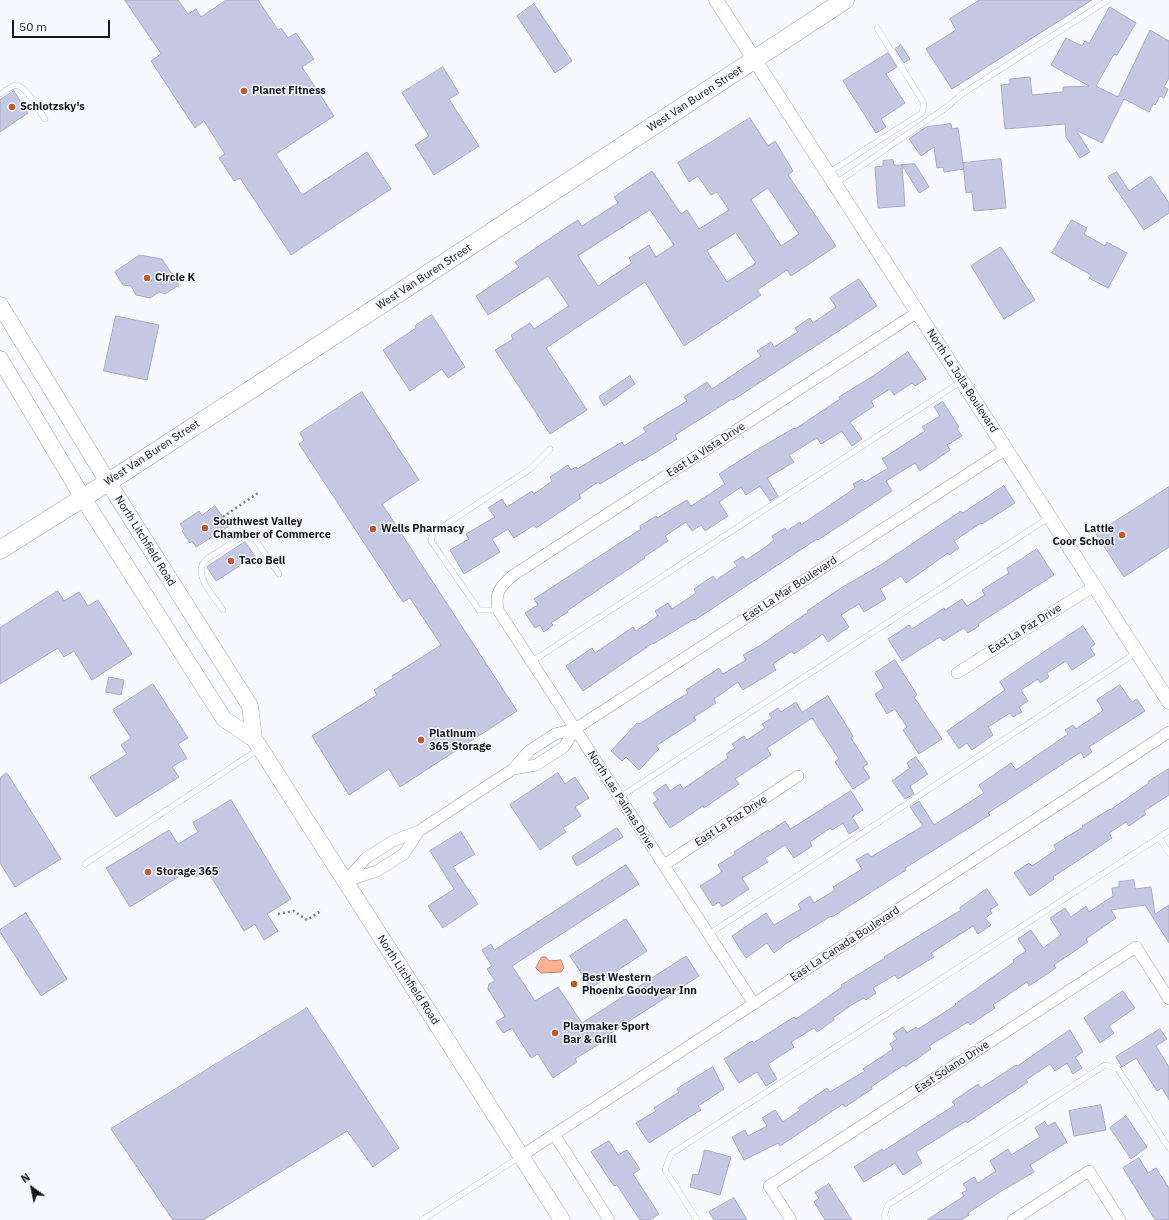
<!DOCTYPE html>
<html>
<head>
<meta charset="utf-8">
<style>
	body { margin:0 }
	#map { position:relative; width:1169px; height:1220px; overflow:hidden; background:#f8f9ff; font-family:"IBM Plex Sans",sans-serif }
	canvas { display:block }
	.north { position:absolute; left:12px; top:1168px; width:40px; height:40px; -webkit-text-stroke:3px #f8f9ff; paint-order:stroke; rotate:327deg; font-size:11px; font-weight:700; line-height:16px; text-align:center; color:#15161f }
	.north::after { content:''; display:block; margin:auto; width:14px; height:18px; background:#15161f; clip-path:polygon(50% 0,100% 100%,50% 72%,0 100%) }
	.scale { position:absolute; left:12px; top:20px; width:98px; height:18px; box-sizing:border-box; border:2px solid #15161f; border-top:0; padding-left:5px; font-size:12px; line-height:14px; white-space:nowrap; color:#15161f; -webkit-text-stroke:3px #f8f9ff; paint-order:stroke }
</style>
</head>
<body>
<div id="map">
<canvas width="1169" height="1220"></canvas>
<div class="north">N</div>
<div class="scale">50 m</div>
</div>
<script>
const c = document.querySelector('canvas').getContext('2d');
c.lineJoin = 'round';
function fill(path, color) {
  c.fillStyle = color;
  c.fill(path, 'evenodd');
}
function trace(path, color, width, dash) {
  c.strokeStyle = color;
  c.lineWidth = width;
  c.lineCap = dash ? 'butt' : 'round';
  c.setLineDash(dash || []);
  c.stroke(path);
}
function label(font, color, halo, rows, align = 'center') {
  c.font = font + ' "IBM Plex Sans",sans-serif';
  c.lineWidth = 3;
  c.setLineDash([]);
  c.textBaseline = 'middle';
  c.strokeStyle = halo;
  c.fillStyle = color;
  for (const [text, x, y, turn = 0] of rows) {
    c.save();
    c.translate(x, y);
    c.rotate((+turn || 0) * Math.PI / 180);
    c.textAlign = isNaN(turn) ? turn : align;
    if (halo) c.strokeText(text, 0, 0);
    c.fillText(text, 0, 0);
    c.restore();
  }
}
const water = new Path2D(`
	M542,957H546L549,961L561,960L564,968L561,972L541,973L536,968Z`);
const building = new Path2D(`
	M125,0H178L188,14L196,9L201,17L226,0H258L278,30L281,28L288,38L296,33L314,59L302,67L334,116L276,154L302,195L367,152L391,189L291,255L240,178L234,181L219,158L225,154L204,121L195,128L151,61L161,54Z
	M980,0H1092L952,89L926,49L956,30L950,19Z
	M534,4L572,61L555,73L517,16Z
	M1110,7L1136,23L1117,55L1114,54L1096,86L1118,97L1150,30L1169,41V78L1164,87L1168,89L1164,98L1160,96L1155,105L1153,104L1149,112L1124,99L1102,143L1076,130L1090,152L1080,158L1066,137L1065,124L1005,129L1001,85L1010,84V79L1030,77L1032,95L1063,92V87L1089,86L1051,65L1066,38L1082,46L1085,41L1089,43Z
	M901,45L910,59L904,63L895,49Z
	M888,53L897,67L886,74L905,103L881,119L886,127L876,133L843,81Z
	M443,67L459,93L449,99L479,146L434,175L415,145L429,136L402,93Z
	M14,91L28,113L0,132V100Z
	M750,118L768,146L775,141L793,171L788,175L836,246L791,276L787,270L757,290L761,295L684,346L645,282L546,348L587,410L550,434L495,350L513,339L511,335L530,323L534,329L569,306L548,276L488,315L476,296L519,267L515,262L570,225L578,220L582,226L618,203L614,197L652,171L681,214L687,210L699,229L729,210L717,192L711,195L698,176L689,182L678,163ZM768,188L799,234L781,246L751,200ZM650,210L674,245L656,257L649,245L629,258L632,263L598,286L578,256ZM736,233L756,263L727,282L707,251Z
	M951,124L952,129L958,128L964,169L944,172L943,167L937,168L934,147L921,156L909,139L926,127Z
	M1001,159L1006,208L974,211L972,192L966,193L963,163Z
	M893,160L894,165H902L905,206L878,208L875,167L883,166V161Z
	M915,164L929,187L919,193L902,165Z
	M1117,172L1129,191L1151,176L1169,203V213L1144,230L1108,177Z
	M1072,220L1087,228L1084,234L1105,246L1107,242L1127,253L1108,288L1089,278L1091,275L1052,253Z
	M1001,247L1035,300L1004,319L971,266Z
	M140,255L162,259L179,285L165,294L159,292L150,298L136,295L131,286L123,285L115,272Z
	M859,279L877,306L733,400L732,399L675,435L677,439L642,461L641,459L600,484L598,482L579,495L581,498L536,528L534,525L514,538L508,529L492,539L500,552L464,574L450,550L469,539L466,534L495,517L488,508L502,499L507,507L532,491L534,494L552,481L550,477L568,465L571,470L576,467L577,469L622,442L624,446L646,432L643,428L687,401L684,397L707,382L712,389L761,356L757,351L771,342L774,347L798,332L795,328L810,318L813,323L836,307L830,298Z
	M432,315L465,367L448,378L442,369L410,391L383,350L416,328L415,326Z
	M116,316L159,325L147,380L104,371Z
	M908,352L926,379L915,386L912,383L894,395L890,389L871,401L874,406L850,422L862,439L852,446L842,431L821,444L817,438L789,455L794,462L767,478L778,496L770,501L760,486L746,495L741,487L719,502L728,516L705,531L701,525L692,531L686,522L665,536L668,541L644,557L645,558L567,611L568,612L551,623L553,625L544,632L540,625L535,628L525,613L538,605L534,599L641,529L640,526L656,516L657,518L687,500L691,506L725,484L719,474L753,452L794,428L795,429L840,399L839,397L873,376Z
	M630,376L635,384L604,406L599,397Z
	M362,392L419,480L382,504L517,711L400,787L389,769L349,795L312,736L377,695L374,690L393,678L392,676L441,645L410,598L403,602L299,444L304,440L300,433Z
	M943,402L959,427L957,429L962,436L947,445L950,450L920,471L915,463L886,481L892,491L818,540L817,539L695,620L694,619L653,644V643L583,691L566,666L592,648L595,653L633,627L636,631L658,616L655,611L668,603L672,609L696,593L694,589L713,576L716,580L737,566L734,562L743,556L746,560L767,546L774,540L772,536L785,528L787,531L800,522L801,525L855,488L853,484L862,479L865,482L888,468L882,459L925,431L922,427L940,416L934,407Z
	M1004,486L1015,503L982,524L981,523L954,541L959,548L949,555L948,553L906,583L901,576L880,589L886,599L864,612L859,604L841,615L849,627L828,642L823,634L794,654L792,651L773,664L776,670L743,690L738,682L714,699L716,703L694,717L696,720L656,746L659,749L639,770L626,757L622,761L611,751L637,723L639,724L688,693L686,690L719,668L723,674L746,660L743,655L761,645L808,612L807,611L841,588L882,564L961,511L962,513Z
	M1169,487V547L1124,577L1096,534Z
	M215,506L229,526L196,547L192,541L190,543L182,531L184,529L180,524L199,511L202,515Z
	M245,542L255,556L216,581L207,567Z
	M1037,549L1054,575L978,624L979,626L968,633L964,628L943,641L940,637L902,661L888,639L909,625L912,629L944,608L945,610L962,599L967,606L985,595L982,590L1009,573L1007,569Z
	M58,591L64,601L79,592L88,606L98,600L132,654L92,680L74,651L64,657L58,648L0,684V628Z
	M1083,626L1095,644L1090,648L1095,655L1072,670L1066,661L1047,673L1049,677L1040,683L1038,679L1021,690L1028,701L1019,707L1022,712L1013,717L1010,713L988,727L993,735L972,750L967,743L959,749L947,731L1005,690L1000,682Z
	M895,660L917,695L914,697L942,739L919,754L903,730L907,727L895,709L887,714L875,694L884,688L875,673Z
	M109,677L124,680L121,695L106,692Z
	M153,684L188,738L178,744L187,758L172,767L179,777L116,817L90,777L127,754L121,745L131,738L113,710Z
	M1120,685L1132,702L1137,699L1145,711L1089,747L1092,752L1084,758L1081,752L988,813L990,815L905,868L906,870L832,917L831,916L787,943L774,953L767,943L746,958L732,936L766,913L774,925L801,909L798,904L810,896L814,903L835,890L833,887L862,869L856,860L868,853L871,857L923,826L910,807L919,801L934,825L984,793L979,785L1011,763L1016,770L1068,734L1065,730L1073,725L1076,729L1101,712L1103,710L1097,700Z
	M828,696L853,736L851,738L868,764L863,767L870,778L853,789L835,762L839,759L812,718L767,748L771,755L735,779L739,784L704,808L703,806L670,828L653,803L658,800L653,793L666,784L670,791L680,784L683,789L728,758L726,754L735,748L732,744L744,736L747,740L765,728L762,724L772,718L769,714L778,708L781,712L796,702L802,712Z
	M916,757L928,774L910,786L914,794L905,799L892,781L910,768L907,763Z
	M1169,769V795L1144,811L1146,814L1129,826L1126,822L1109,833L1112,838L1053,877L1054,879L1030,896L1014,873L1029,863L1032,866L1056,850L1054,845L1083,827L1082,826L1110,809V810L1149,783L1148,782Z
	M7,773L61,859L15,887L0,863V778Z
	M558,773L565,784L575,777L589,798L575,807L581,816L563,828L566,832L540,850L510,805Z
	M851,791L863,810L852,817L859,828L849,834L843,823L832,830L830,828L810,842L812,846L794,858L785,845L765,858L768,862L742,878L749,889L722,907L719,902L713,906L700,886L722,872L718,865L735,854L734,852L768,830L769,832L785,821L790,829Z
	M231,800L291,899L267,914L278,931L264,940L255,924L244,931L207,870L196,877L191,869L130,907L106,868L169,830L178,844L198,832L193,823Z
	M617,828L623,837L577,866L572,857Z
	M461,832L475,854L453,867L478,904L443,928L428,906L454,889L430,851Z
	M626,865L639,884L512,966L535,1001L558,987L582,1023L686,956L699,976L597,1042L599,1044L575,1059L577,1062L553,1078L538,1054L531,1058L512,1028L503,1033L496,1022L505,1016L488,989L489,984L495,981L487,969L492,966L482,950L491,944L494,950Z
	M1134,880L1135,889L1151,887L1155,914L1169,905V943L1145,905L1111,910L1116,918L1086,939L1088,942L1054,965L1056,968L1029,986L1027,982L993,1005L995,1008L970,1025L968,1022L929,1046L931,1049L905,1067L904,1065L871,1087L872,1089L845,1107L843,1104L780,1146L778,1143L744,1160L732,1137L745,1130L748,1136L767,1126L762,1118L775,1110L783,1122L800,1110L798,1108L827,1088L830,1092L865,1071L863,1069L893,1049L890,1044L897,1039L893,1034L903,1027L907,1033L916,1027L918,1029L956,1005L955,1004L1014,962L1013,960L1026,951L1018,939L1031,930L1043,948L1061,935L1050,918L1065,908L1071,917L1086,906L1089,912L1113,896L1112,888L1119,887V882Z
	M987,889L998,905L990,910L992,913L985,918L991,925L978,934L973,926L931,953L934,957L898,979L895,975L873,988L876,993L866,1000L864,998L853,1004L833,1018L834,1020L817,1032L814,1028L791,1042L794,1047L768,1064L777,1079L766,1086L757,1072L739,1083L724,1059L752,1041L753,1043L794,1017L796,1019L842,987L841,985L885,958L884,957L961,910L960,908Z
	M26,913L67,979L41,996L0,932V930Z
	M626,919L647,951L591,988L570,956Z
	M1123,991L1135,1008L1109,1026L1114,1033L1100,1043L1084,1018Z
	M307,1008L399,1148L373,1167L347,1131L203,1220H173L111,1129Z
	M1160,1029L1167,1039L1156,1046L1169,1067V1100L1162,1088L1157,1091L1136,1058L1122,1067L1116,1057Z
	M1070,1030L1083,1052L1075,1057L1082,1068L1073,1074L1067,1063L1055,1071L1050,1064L1026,1080L1028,1082L967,1123L966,1121L916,1152L922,1163L903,1175L895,1163L864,1182L854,1167L882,1149L883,1151L955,1105L952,1102L978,1084L981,1088L1016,1065L1017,1066Z
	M713,1067L724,1089L698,1106L701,1110L649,1143L636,1123L656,1111L654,1108L679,1092L677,1089Z
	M1101,1105L1106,1130L1074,1136L1069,1111Z
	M1126,1116L1147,1147L1131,1159L1110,1128Z
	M1045,1122L1048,1126L1055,1122L1067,1142L1030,1165L1034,1172L1007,1188H1006L968,1213L969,1215L961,1220H927L964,1196L962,1193L967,1190L963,1184L974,1177L978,1183L996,1171L990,1161L1008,1149L1011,1155L1040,1137L1035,1128Z
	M609,1141L618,1155L627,1150L640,1169L633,1174L659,1214L650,1220H640L617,1185L614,1186L591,1152Z
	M705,1150L731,1157L720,1195L690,1187L693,1174L698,1175Z
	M1139,1158L1148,1173L1156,1168L1169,1188V1220H1155L1123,1168Z
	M829,1184L852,1220H825L814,1202L819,1198L815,1193Z
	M734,1198L747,1220H714L709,1212Z`);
const path = new Path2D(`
	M223,517L258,493
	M278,914L294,911L307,920L322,910`);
const service = new Path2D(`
	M0,94L13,86L17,85C30,91 37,108 45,119
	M828,173L922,113L924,103L877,28
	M835,184L947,107L962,94L1108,0
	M223,610C215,598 192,574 205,561C208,557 214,555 218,552C226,547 235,539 245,536L255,539L279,574
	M498,610H479L431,541L433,533L530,469L550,449
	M531,662L962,381
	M620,797L1050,517
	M1159,837L1169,853
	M85,864L259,749
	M709,934L1137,652
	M422,1220L521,1156
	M697,1220L665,1170L671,1154L1169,831
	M887,1220L884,1216L888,1205L1105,1065L1118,1069L1169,1148`);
const minor = new Path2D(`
	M957,673L1094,586
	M513,769L536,765L564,747L575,729
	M664,865L798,776
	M346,881L377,871L404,854L419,831
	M345,882L366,858L393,841L419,831L513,769L529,751L555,734L575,729L1006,449
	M754,1004L498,610C495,593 499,588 512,576L918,312
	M554,1134L609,1220
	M521,1156L1169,732
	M791,1220L769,1186L1136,947L1169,999
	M1013,1220L1089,1171L1120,1220`);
const tertiary = new Path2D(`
	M716,0L1169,702`);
const secondary = new Path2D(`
	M0,305L108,482L250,706L254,739L260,748L562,1220
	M0,359L83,498L224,719L254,739`);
const primary = new Path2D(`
	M0,550L121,474L324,342L845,0`);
const markers = [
	[244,91,4,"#bf582d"],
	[12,107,4,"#bf582d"],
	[147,278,4,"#bf582d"],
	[205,528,4,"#bf582d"],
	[373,529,4,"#bf582d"],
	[1122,535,4,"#bf582d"],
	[231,561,4,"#bf582d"],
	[421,740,4,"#bf582d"],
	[148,872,4,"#bf582d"],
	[574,984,4,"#bf582d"],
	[555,1033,4,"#bf582d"]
];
const poiNames = [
	["Planet Fitness",252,91],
	["Schlotzsky's",20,107],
	["Circle K",155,278],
	["Southwest Valley",213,522],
	["Chamber of Commerce",213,535],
	["Wells Pharmacy",381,529],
	["Lattie",1114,529,"right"],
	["Coor School",1114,542,"right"],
	["Taco Bell",239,561],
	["Platinum",429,734],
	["365 Storage",429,747],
	["Storage 365",156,872],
	["Best Western",582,978],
	["Phoenix Goodyear Inn",582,991],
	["Playmaker Sport",563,1027],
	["Bar & Grill",563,1040]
];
const streetNames = [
	["West Van Buren Street",695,99,-33],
	["West Van Buren Street",424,277,-33],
	["North La Jolla Boulevard",962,381,57],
	["East La Vista Drive",706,450,-33],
	["West Van Buren Street",152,453,-33],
	["North Litchfield Road",145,541,58],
	["East La Mar Boulevard",790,589,-33],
	["East La Paz Drive",1025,629,-32],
	["North Las Palmas Drive",621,800,57],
	["East La Paz Drive",731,821,-33],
	["East La Canada Boulevard",845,944,-33],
	["North Litchfield Road",408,980,57],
	["East Solano Drive",952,1067,-33]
];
fill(water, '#feb092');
trace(water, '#b88270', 1);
fill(building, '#c5c8e3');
trace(building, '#a7aac4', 1);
trace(service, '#9b9eb7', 6);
trace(minor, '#9b9eb7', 12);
trace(tertiary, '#9b9eb7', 15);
trace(secondary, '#9b9eb7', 17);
trace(primary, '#9b9eb7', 19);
trace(path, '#808188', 2.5, [2, 3]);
trace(service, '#fff', 5.5);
trace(minor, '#fff', 11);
trace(tertiary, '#fff', 14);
trace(secondary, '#fff', 16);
trace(primary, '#fff', 18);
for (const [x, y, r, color] of markers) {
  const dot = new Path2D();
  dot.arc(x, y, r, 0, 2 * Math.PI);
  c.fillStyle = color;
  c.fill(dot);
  trace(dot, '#f8f9ff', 1.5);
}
label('bold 11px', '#15161f', '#f8f9ff', poiNames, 'left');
label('11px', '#15161f', '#f8f9ff', streetNames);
</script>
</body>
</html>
